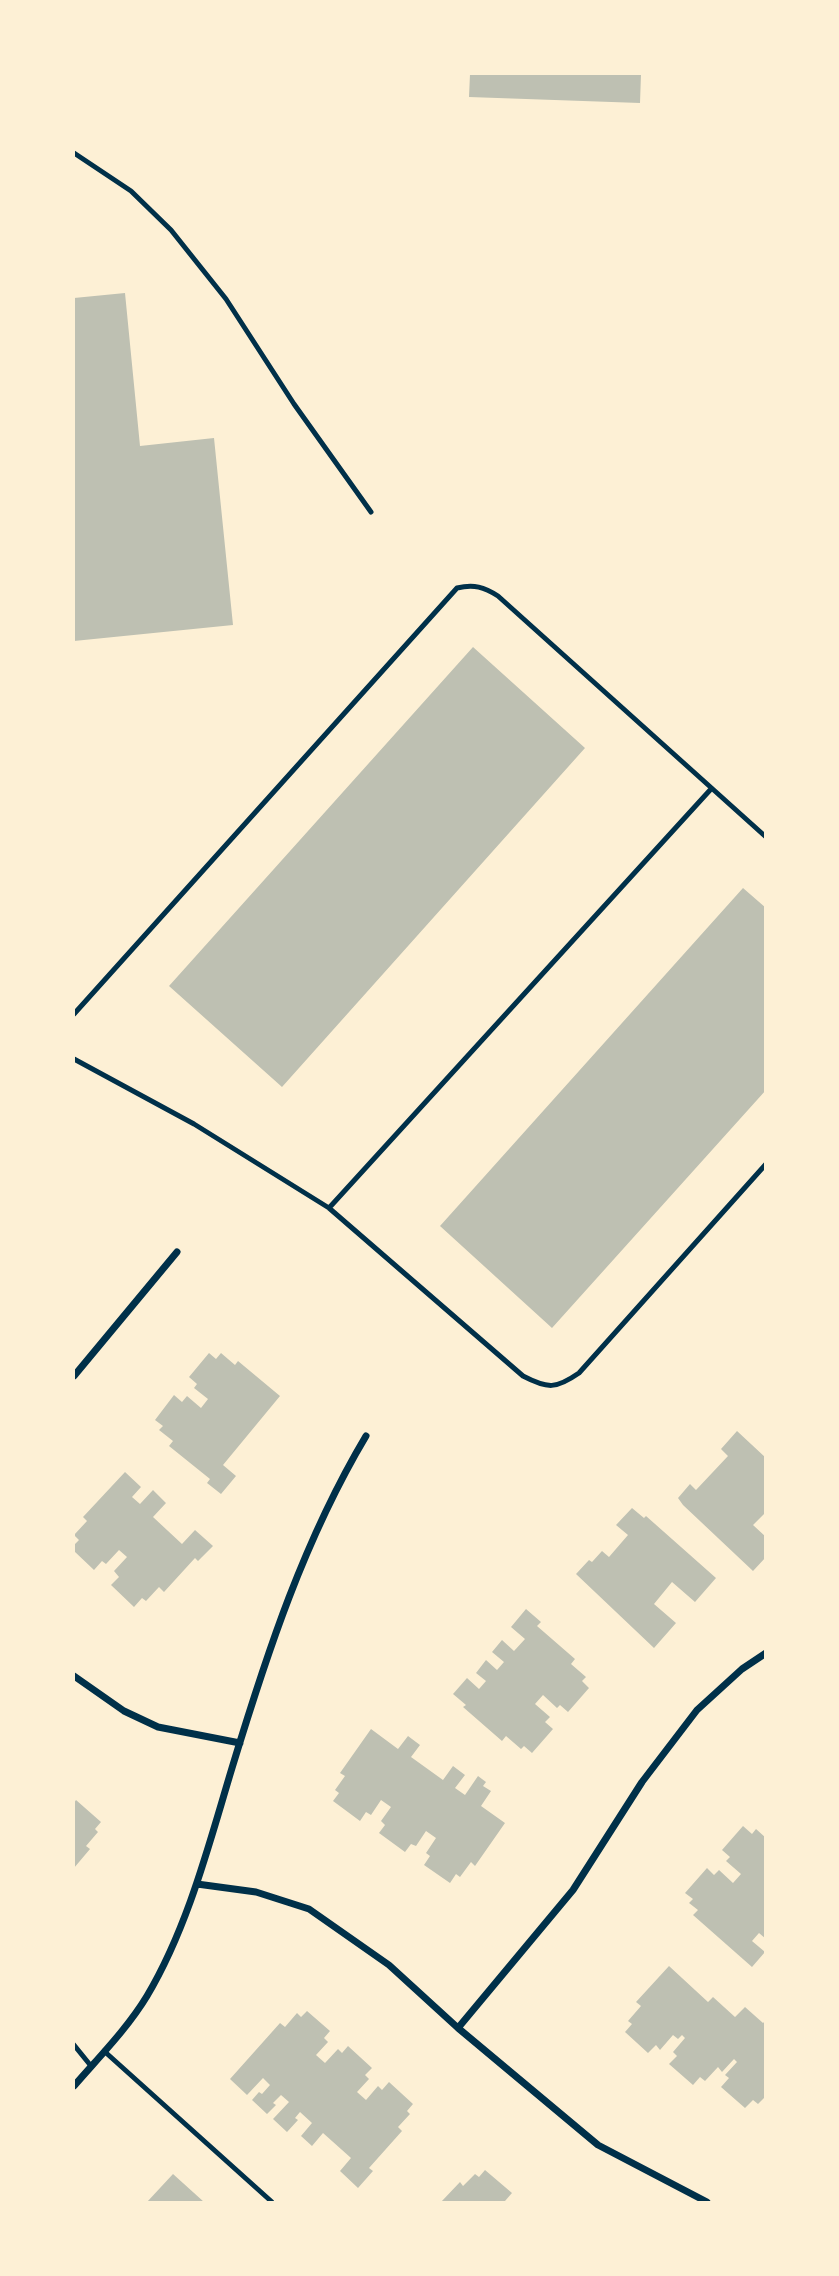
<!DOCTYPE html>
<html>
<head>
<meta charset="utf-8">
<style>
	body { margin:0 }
	#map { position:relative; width:839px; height:2276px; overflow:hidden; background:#fdf0d5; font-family:"Asap Condensed",sans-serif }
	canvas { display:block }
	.frame { position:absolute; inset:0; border:75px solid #fdf0d5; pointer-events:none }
</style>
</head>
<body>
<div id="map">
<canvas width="839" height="2276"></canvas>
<div class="frame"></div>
</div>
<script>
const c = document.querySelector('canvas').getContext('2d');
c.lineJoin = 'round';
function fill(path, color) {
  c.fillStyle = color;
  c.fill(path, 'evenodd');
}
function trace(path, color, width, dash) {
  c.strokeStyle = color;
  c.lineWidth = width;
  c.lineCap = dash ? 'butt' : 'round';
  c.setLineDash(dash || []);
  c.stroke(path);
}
const building = new Path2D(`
	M470,74H641L640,103L469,97Z
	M125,293L140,446L214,438L233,625L74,641V298Z
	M473,647L585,748L282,1087L169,986Z
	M743,888L766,908V1090L552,1328L440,1226Z
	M209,1353L216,1359L221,1353L235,1365L238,1361L280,1396L223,1465L236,1476L221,1494L207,1483L210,1479L169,1446L173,1441L159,1430L163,1426L155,1420L174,1395L182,1402L187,1396L201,1408L208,1399L194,1388L197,1384L189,1377Z
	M737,1431L766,1458V1512L753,1525L766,1537V1557L753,1571L683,1505L678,1498L690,1484L696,1490L728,1456L721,1449Z
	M125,1472L141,1487L132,1497L140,1504L153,1490L166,1503L153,1517L182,1544L195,1530L213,1546L198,1561L195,1558L164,1592L159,1587L146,1601L142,1598L134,1607L111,1585L119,1577L114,1571L127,1557L119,1550L106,1564L102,1561L94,1570L74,1551V1545L79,1540L74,1535L87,1521L83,1517Z
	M632,1508L644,1518L646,1516L716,1578L695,1602L672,1582L654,1604L676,1623L654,1648L576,1574L589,1560L592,1562L602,1551L609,1557L628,1535L616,1525Z
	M526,1609L541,1622L537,1626L575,1659L571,1664L586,1677L582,1681L589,1688L568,1712L560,1705L557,1708L543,1695L535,1704L550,1717L545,1722L553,1729L532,1753L524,1746L521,1749L506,1736L502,1741L463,1707L466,1705L453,1694L467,1678L479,1689L486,1681L476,1673L486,1660L497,1670L504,1662L492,1652L502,1640L514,1651L525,1639L511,1627Z
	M371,1729L398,1749L408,1736L420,1745L411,1757L443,1780L453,1766L465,1775L455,1788L465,1795L478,1776L486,1782L483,1786L491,1791L481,1806L505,1823L475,1866L471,1862L460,1877L456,1874L450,1883L424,1865L430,1856L426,1853L436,1838L426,1831L416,1846L411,1844L405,1852L379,1833L385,1825L381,1821L391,1807L381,1800L371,1815L366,1812L360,1821L333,1801L339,1793L335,1790L345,1776L340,1773Z
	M76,1800L101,1822L95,1829L98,1832L86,1846L90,1849L74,1868V1803Z
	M743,1826L752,1834L756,1829L766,1838V1939L759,1933L752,1941L765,1952L752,1967L693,1915L698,1910L689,1903L693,1899L685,1893L707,1868L714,1875L719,1870L733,1883L741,1874L726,1861L730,1857L722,1850Z
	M669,1966L708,2002L713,1997L735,2017L745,2007L763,2023L766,2020V2096L758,2104L753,2100L745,2108L721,2087L729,2078L725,2075L737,2062L734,2059L722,2072L718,2067L705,2081L700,2077L693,2085L669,2064L677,2056L673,2052L685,2038L682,2035L678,2039L673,2035L660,2050L656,2045L648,2053L625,2032L632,2024L628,2021L641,2006L636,2002Z
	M307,2011L330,2031L324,2038L328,2042L316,2055L325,2063L338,2049L342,2053L348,2046L372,2068L365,2075L369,2079L357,2092L366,2100L378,2086L382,2090L389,2082L413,2104L407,2111L410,2114L398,2127L402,2131L369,2168L373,2171L358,2188L340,2171L351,2158L323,2133L312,2146L301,2136L312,2123L300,2112L295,2118L298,2120L287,2132L273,2119L289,2102L281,2095L273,2103L276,2105L267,2114L252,2100L259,2092L262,2094L270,2085L263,2078L247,2095L230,2079L280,2023L285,2027L297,2013L301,2017Z
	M485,2170L512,2193L505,2201L507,2202H441L460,2182L463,2186L475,2174L479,2177Z
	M173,2174L204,2202H147Z`);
const service = new Path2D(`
	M74,153L131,191L171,230L226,299L294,404L371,512
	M74,1014L457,588C474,584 484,587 498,596L766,837
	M74,1059L194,1124L329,1208L523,1376C548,1389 556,1389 579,1373L766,1164
	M329,1208L711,789
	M74,2045L91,2066
	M104,2051L272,2202`);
const minor = new Path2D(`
	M74,1376L177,1252
	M74,1676L124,1711L158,1727L240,1743
	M197,1884L256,1892L309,1909L389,1965L458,2028L598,2145L707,2202
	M458,2028L573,1890L642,1782L697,1710L742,1669L766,1653
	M74,2086C99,2057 127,2029 147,1996C188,1927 209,1844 232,1768C267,1653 304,1540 366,1436`);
fill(building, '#bec0b2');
trace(service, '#003049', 5);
trace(minor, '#003049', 7);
</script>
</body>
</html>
